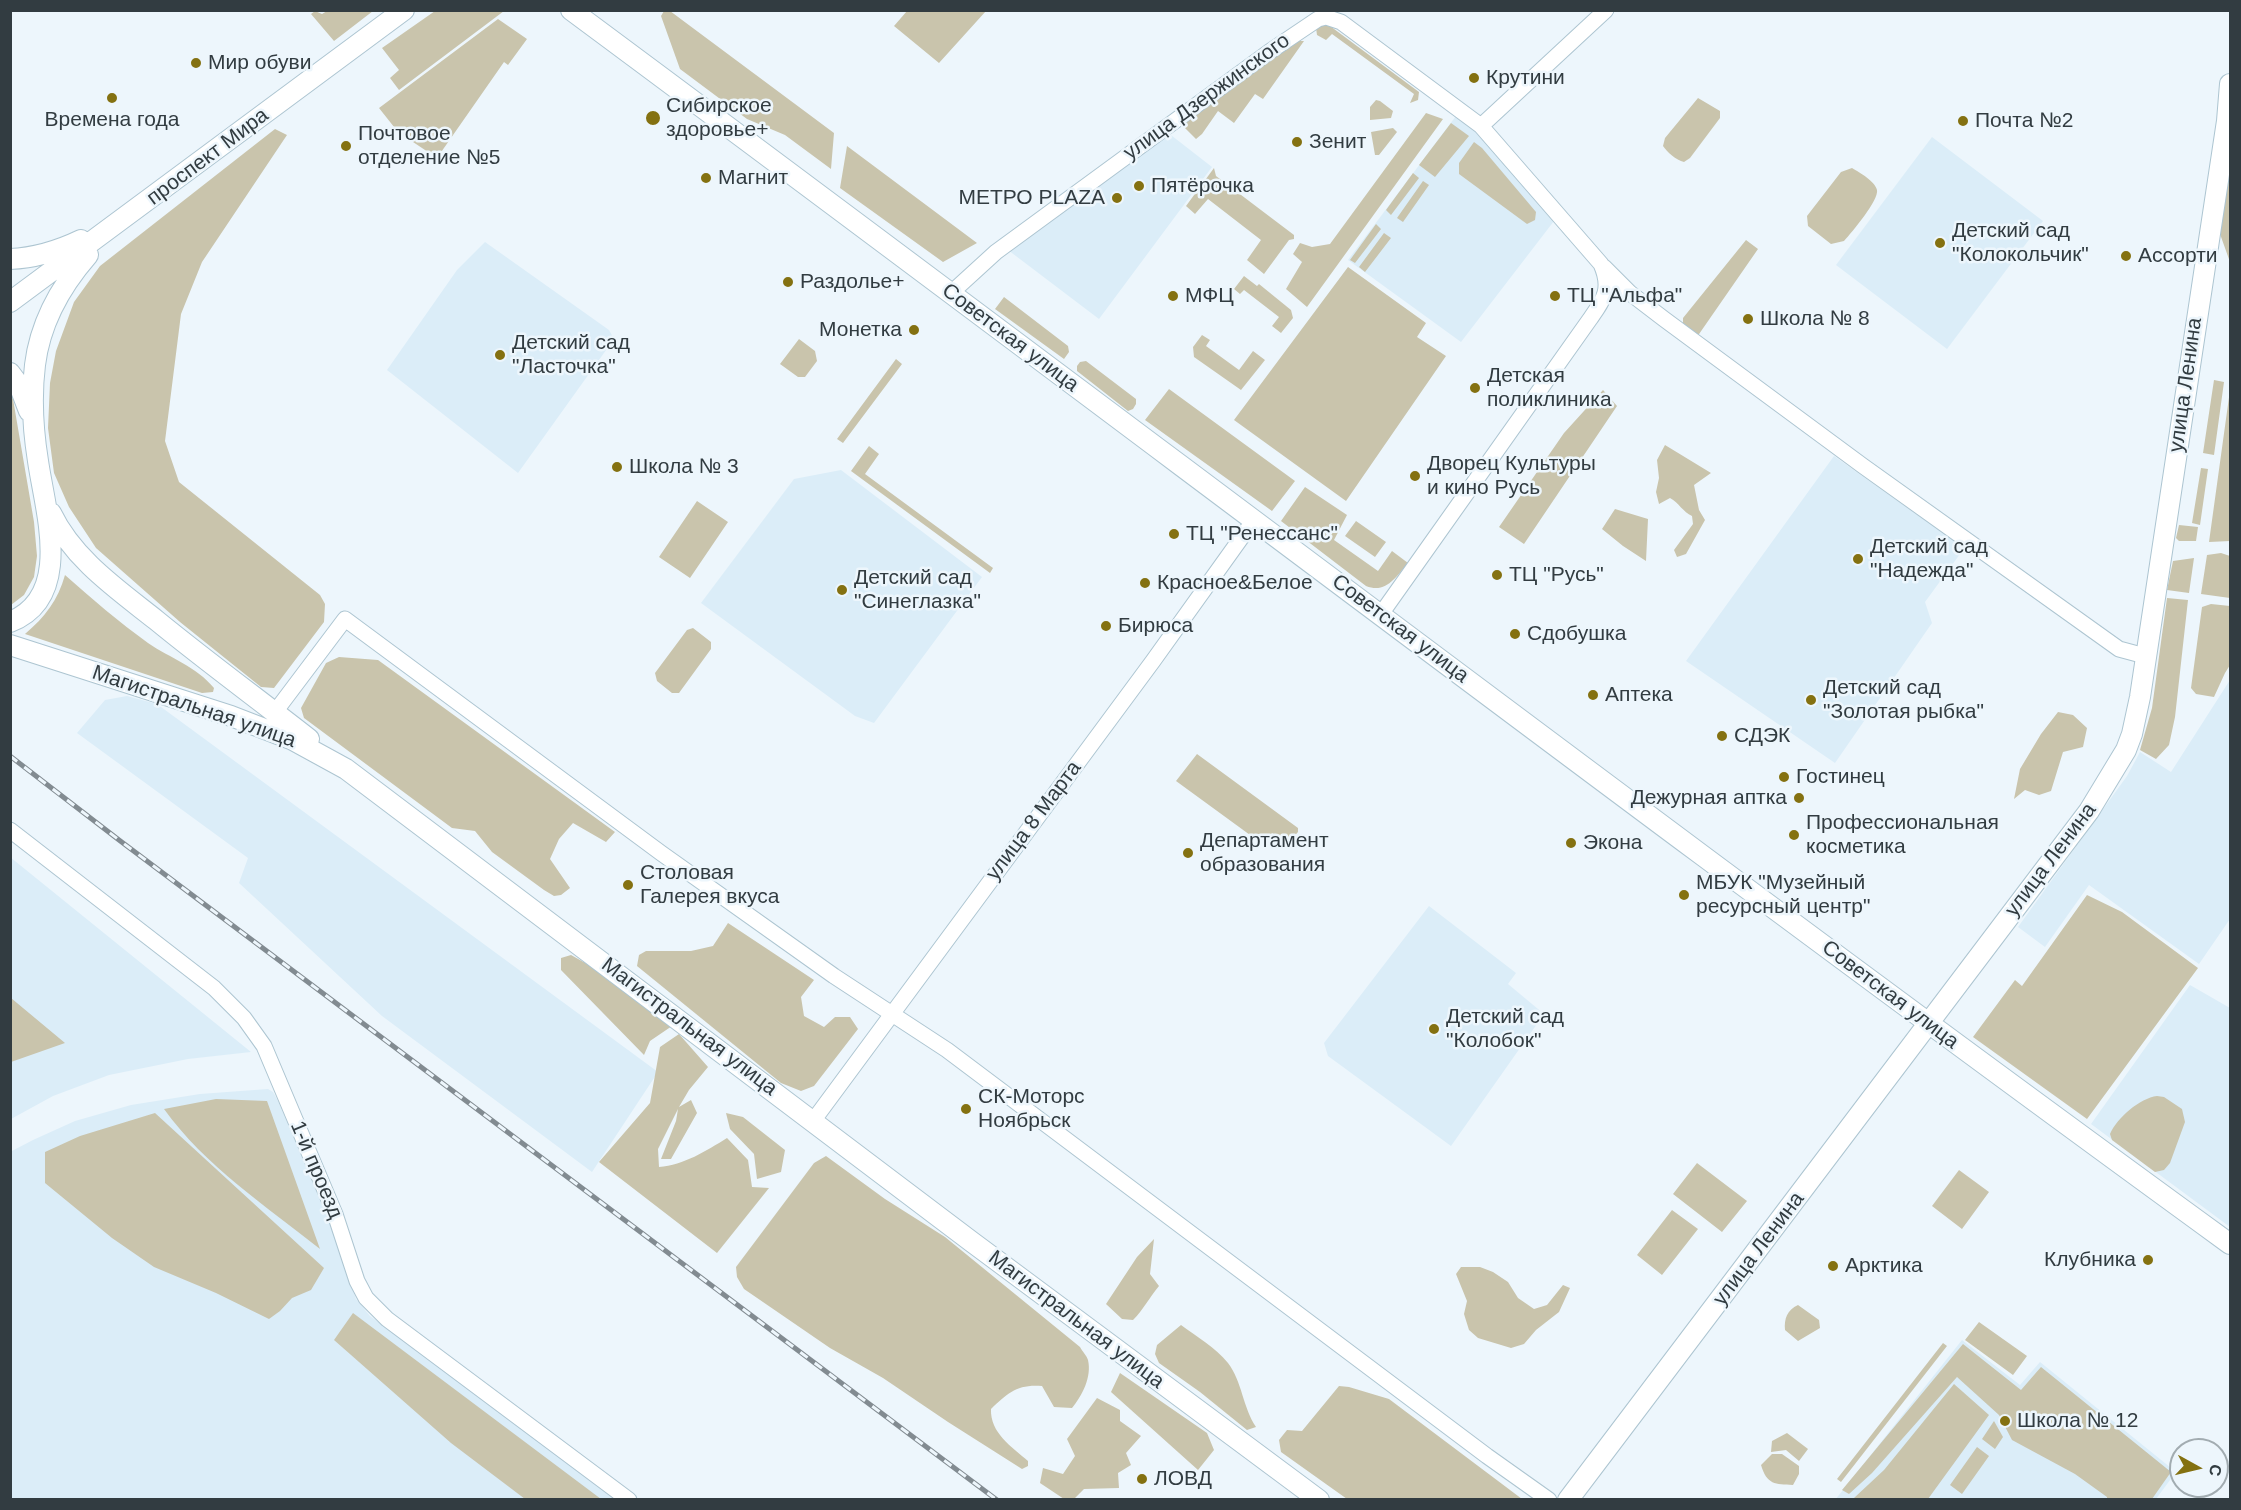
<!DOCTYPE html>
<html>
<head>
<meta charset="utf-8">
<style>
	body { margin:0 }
	#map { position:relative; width:2241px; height:1510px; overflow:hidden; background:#edf6fc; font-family:Helvetica,sans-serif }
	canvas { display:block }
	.frame { position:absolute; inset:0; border:12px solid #323c41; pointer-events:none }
	.north { position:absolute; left:2169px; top:1438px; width:60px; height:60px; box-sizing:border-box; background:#edf6fc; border:2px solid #a2acb1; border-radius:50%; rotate:98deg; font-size:16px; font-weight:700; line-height:24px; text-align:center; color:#323c41 }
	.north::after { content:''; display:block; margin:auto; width:21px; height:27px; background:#847111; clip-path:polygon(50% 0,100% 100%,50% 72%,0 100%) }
</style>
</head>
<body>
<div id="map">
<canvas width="2241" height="1510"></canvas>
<div class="frame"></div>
<div class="north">С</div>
</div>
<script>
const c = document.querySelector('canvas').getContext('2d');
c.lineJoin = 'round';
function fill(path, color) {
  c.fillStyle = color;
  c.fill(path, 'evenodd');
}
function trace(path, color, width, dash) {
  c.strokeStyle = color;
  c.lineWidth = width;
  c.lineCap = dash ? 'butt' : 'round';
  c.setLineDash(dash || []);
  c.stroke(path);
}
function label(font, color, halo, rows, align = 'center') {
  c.font = font + ' Helvetica,sans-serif';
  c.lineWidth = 5;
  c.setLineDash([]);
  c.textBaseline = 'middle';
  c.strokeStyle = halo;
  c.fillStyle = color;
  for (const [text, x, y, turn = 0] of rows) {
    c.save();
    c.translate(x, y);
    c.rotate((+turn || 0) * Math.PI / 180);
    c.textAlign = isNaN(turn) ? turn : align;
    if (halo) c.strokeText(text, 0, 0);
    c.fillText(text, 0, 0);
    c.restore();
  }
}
const built = new Path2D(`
	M1456,116L1472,128L1554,221L1461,342L1348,260Z
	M1167,132L1212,167L1099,319L1008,250Z
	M1932,137L2043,221L1947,349L1836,265Z
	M485,242L609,330L614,339L518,473L387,370L457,270Z
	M1834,456L1960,545V554L1925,602L1932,623L1835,763L1686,661Z
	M841,470L982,577L874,723L855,716L701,603L794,479Z
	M2230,680V919L2199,964L2089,885L2045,947L2018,927L2127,776L2140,752L2171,772Z
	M127,696L157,704L658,1072L592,1172L382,1016L239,883L248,858L77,733L105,700Z
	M10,857L251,1052L188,1059L109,1075L53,1096L11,1119Z
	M1429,906L1516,973L1508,984L1544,1014L1451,1146L1328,1056L1324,1043Z
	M2190,985L2230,1008V1227L2091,1124Z
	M268,1089L273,1092L278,1101L328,1218L356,1299L370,1316L616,1499H11L10,1152L33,1140L75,1121L131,1105L200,1094Z
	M1962,1340L2020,1385L2040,1362L2176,1472L2156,1499L1835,1500Z`);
const green = new Path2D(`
	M315,11L322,14L327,11H373L334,41L311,14Z
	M435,11H504L399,90L390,78L399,70L382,48Z
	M664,11H670L834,133L831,169L785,135L747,119L680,69L661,16Z
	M907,11V10L986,11L939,63L894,26Z
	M498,19L527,39L508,65L504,62L437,158L398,132L379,108Z
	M1323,24L1330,26L1419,92L1418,100L1410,103L1414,94L1332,34L1326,40L1317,35L1316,28Z
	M1298,41H1304L1263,99L1255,94L1234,123L1218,111L1202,134L1196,139L1183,126L1185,122Z
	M1698,98L1720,111V118L1690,158L1684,162C1676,160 1667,152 1663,146L1665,138Z
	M1376,100L1380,101L1393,111L1391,118L1370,120V107Z
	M1426,113L1443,119L1307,307L1286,289L1302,262L1293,254L1300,243L1312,247L1330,244Z
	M1451,123L1469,136L1435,177L1419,165Z
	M1393,128L1397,132L1379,155H1375L1371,132Z
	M275,129L287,135L202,262L181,314L165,441L179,482L320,595L325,604L324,622L274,688L261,687L180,622L96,548L69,507L54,473L48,428L50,383L56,351L74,302L100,266Z
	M1474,142L1482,148L1536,212L1535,220L1527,224L1459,174V163Z
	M847,146L977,243L943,262L840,188Z
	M2230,165V262L2220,234Z
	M1214,168L1216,176L1294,235V239L1289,240L1264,274L1247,260L1261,240L1208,199L1195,214L1186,206Z
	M1852,168C1860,173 1875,181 1877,190C1879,200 1852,232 1844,241L1831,244L1808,226L1807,216L1841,172Z
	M1413,173L1419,178L1391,215L1386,210Z
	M1423,181L1429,185L1403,222L1397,218Z
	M1376,224L1381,229L1355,263L1350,260Z
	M1384,233L1391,238L1365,272L1359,267Z
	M1746,240L1758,249L1697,337L1683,325V318Z
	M1348,267L1426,323L1417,337L1446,356L1346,501L1234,420Z
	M1244,276L1257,286L1259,284L1291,310L1293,318L1281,333L1272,326L1279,317L1244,290L1240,294L1234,289Z
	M1004,297L1068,346L1069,352L1064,359L995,309Z
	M1202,335L1210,340L1206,346L1239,370L1253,351L1265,360L1241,390L1194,357L1193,347Z
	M799,339L815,351L817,361L805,377H798L780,364Z
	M896,359L902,364L843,443L837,439Z
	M1086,361L1136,399V404L1133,409L1128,411L1077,371V366L1080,362Z
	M2214,380L2224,382L2214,455L2203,453Z
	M1169,389L1295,481L1272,511L1145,420Z
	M1603,390L1617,406L1524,544L1499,527L1564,433Z
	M2230,390V541L2209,542Z
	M11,394L13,399L34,522L37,556L34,577L24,595L11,605Z
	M1665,445L1711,473L1694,485L1699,510L1705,520L1686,554L1677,557L1674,550L1693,524L1692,516C1683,512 1679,503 1670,498L1659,504L1656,492L1659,478L1657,460Z
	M869,446L879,454L865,474L993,568L990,573L851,471Z
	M2201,468L2208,469L2200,525L2192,523Z
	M1305,487L1347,515L1334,540L1378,571L1392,551L1408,563C1396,577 1386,594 1366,586L1281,521Z
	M697,501L728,522L690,578L659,557Z
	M1615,509L1648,519L1646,561L1623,546L1602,529Z
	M1356,521L1386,542L1375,557L1345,536Z
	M2179,525L2198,527L2196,541H2179L2176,538Z
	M2221,553L2230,556V598L2201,594L2207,555Z
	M2194,558L2189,593L2167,590L2173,561Z
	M65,575C92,599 119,622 148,643C170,658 197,667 214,688L213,692L202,693L25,634C45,617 58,600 65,575Z
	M2167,598L2188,600L2175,717L2169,745L2156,759L2140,750L2152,708Z
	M2211,604L2230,606V665L2225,673L2214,697L2196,694L2191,688L2202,607Z
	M693,628L711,642V649L679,693H672L657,681L655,673L687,630Z
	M339,657L378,660L615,832L606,842L573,823L559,839L550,859L570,888L561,895L554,896L544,890L492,852L475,831L452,828L304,718L301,708L326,663Z
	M2058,712L2073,715L2087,728L2083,747L2063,752L2051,791L2039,795L2025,790L2014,799L2020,769L2041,734Z
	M1197,754L1298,828V832L1288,843L1272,833L1261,843L1176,781Z
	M2087,895L2122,912L2198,968L2087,1119L1973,1037L2015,980L2022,986Z
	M728,923L814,980L801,997L804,1016L824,1027L835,1017H850L858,1029L814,1086L801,1091L781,1083L637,966L639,955L646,951H691L713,946Z
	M571,955L596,969L672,1026L650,1041L644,1055L561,970V958Z
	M11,998L65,1043L11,1062Z
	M679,1034L708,1067L689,1090L679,1107L691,1100L697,1113L671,1159H661L676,1121L678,1109L658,1149L659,1167C684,1165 706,1151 727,1138L748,1160L752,1187L769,1188L717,1253L599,1162L650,1103L660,1047Z
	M2157,1096L2164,1097L2182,1109L2185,1122L2170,1163L2164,1170L2155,1172L2112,1140L2110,1134C2117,1118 2140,1098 2157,1096Z
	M216,1099L267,1101L320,1249C266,1206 205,1166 164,1109Z
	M155,1113L324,1268L311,1290L292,1298L280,1311L269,1319L216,1293L154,1267L112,1238L45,1183V1152L80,1136Z
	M726,1113L743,1117L785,1150L781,1172L757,1179L754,1154L730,1129Z
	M826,1156L885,1199L945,1237L1080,1347C1082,1351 1087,1356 1088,1360C1092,1377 1082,1396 1072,1408L1054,1407L1042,1386C1017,1384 1008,1393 991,1409C990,1433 1012,1447 1028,1461V1466L1022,1469L948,1422L883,1378L830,1348L744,1289L737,1277L736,1267L814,1163Z
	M1697,1163L1747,1201L1722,1232L1673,1194Z
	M1959,1170L1989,1192L1962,1229L1932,1206Z
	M1672,1210L1698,1229L1662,1275L1637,1255Z
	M1154,1239L1150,1274L1159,1286C1149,1298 1143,1310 1133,1320L1122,1319L1106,1304L1137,1257Z
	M1461,1267H1480L1493,1272L1508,1282L1518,1298L1534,1309L1547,1305L1563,1285L1570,1288L1559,1312L1536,1330L1524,1344L1511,1348L1478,1338L1469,1330L1464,1314L1467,1301L1456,1274Z
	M1798,1305L1819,1320L1820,1328L1798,1341L1785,1330C1784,1319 1787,1310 1798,1305Z
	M353,1313L601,1499H525L451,1443L334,1340Z
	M1979,1322L2027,1356L2013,1375L1965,1340Z
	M1181,1325C1196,1336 1216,1348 1228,1363C1242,1381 1243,1408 1256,1427L1247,1430L1200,1392L1159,1363L1155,1354L1157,1345Z
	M1943,1343L1947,1346L1841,1482L1837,1479Z
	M1963,1344L2021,1390L2041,1367L2171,1472L2152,1499H2107V1497L2075,1474L2012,1440L1999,1415L1957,1377L1872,1473L1849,1494L1842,1490Z
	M1120,1373L1207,1433L1214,1450L1198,1470L1111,1392Z
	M1954,1384L1989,1415L1928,1499L1854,1498L1884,1470Z
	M1339,1386L1349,1387L1389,1399L1522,1499H1347L1281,1452L1279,1440L1287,1430L1302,1431Z
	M1097,1398L1120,1410V1421L1141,1436L1126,1453L1131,1465L1118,1473L1119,1488L1084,1489L1074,1499H1064L1040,1483L1043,1468L1063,1474L1075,1456L1067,1439Z
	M1994,1421L2003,1437L1995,1449L1982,1439Z
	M1787,1433L1808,1449L1799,1461L1786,1450L1771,1452L1772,1441Z
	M1977,1447L1989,1456L1962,1494L1950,1485Z
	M1772,1454H1782L1799,1466V1474L1793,1485C1775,1484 1767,1485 1761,1465Z`);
const minor = new Path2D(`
	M1481,126L1606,10
	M1604,267L1630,293L1664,319L1863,466L2119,649L2145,656
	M950,294L996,252L1269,52L1318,19L1326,17L1341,22L1481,126L1601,264C1612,289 1604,299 1590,319L1381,614
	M275,712L345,619L661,853L834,976L947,1050L1487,1456L1549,1500
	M10,830L214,988L244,1018L264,1046L335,1214L357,1281L366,1298L387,1319L629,1500
	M813,1121L1153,661L1254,520`);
const major = new Path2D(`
	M571,10C1125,421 1673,839 2230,1244
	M10,259C36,258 58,251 81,240
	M10,302L404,10
	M10,373L19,385L29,411
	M51,513C73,559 117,589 156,620C206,661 258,699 309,739
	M10,622C74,597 45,511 38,461C33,430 31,397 35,365C40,324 61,286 88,255
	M10,645L231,716L293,740L346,769L972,1242L1319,1500
	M1568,1500L2089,811L2126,750L2132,734L2140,697L2227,121L2230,84`);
const rail = new Path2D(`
	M10,756L119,840L997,1500`);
const markers = [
	[196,63,6,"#847111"],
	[1474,78,6,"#847111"],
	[112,98,6,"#847111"],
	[653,118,8,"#847111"],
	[1963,121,6,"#847111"],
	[1297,142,6,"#847111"],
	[346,146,6,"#847111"],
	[706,178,6,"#847111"],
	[1139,186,6,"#847111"],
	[1117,198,6,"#847111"],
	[1940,243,6,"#847111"],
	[2126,256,6,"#847111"],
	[788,282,6,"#847111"],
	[1173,296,6,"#847111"],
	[1555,296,6,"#847111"],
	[1748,319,6,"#847111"],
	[914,330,6,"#847111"],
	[500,355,6,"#847111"],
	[1475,388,6,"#847111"],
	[617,467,6,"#847111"],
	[1415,476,6,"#847111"],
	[1174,534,6,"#847111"],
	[1858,559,6,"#847111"],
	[1497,575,6,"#847111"],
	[1145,583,6,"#847111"],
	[842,590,6,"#847111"],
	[1106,626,6,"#847111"],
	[1515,634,6,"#847111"],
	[1593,695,6,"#847111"],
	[1811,700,6,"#847111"],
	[1722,736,6,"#847111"],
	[1784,777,6,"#847111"],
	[1799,798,6,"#847111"],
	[1794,835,6,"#847111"],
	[1571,843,6,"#847111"],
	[1188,853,6,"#847111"],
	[628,885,6,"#847111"],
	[1684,895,6,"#847111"],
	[1434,1029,6,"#847111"],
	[966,1109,6,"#847111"],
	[2148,1260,6,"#847111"],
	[1833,1266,6,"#847111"],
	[2005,1421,6,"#847111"],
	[1142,1479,6,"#847111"]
];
const poiNames = [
	["Мир обуви",208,63],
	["Крутини",1486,78],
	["Сибирское",666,106],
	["здоровье+",666,130],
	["Времена года",112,120,"center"],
	["Почта №2",1975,121],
	["Почтовое",358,134],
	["отделение №5",358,158],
	["Зенит",1309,142],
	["Магнит",718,178],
	["Пятёрочка",1151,186],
	["МЕТРО PLAZA",1105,198,"right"],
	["Детский сад",1952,231],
	["\"Колокольчик\"",1952,255],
	["Ассорти",2138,256],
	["Раздолье+",800,282],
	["МФЦ",1185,296],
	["ТЦ \"Альфа\"",1567,296],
	["Школа № 8",1760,319],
	["Монетка",902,330,"right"],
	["Детский сад",512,343],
	["\"Ласточка\"",512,367],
	["Детская",1487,376],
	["поликлиника",1487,400],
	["Дворец Культуры",1427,464],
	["и кино Русь",1427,488],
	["Школа № 3",629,467],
	["ТЦ \"Ренессанс\"",1186,534],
	["Детский сад",1870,547],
	["\"Надежда\"",1870,571],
	["ТЦ \"Русь\"",1509,575],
	["Детский сад",854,578],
	["\"Синеглазка\"",854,602],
	["Красное&Белое",1157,583],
	["Бирюса",1118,626],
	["Сдобушка",1527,634],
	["Детский сад",1823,688],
	["\"Золотая рыбка\"",1823,712],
	["Аптека",1605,695],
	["СДЭК",1734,736],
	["Гостинец",1796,777],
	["Дежурная аптка",1787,798,"right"],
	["Профессиональная",1806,823],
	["косметика",1806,847],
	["Департамент",1200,841],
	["образования",1200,865],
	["Экона",1583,843],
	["Столовая",640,873],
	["Галерея вкуса",640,897],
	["МБУК \"Музейный",1696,883],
	["ресурсный центр\"",1696,907],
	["Детский сад",1446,1017],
	["\"Колобок\"",1446,1041],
	["СК-Моторс",978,1097],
	["Ноябрьск",978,1121],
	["Клубника",2136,1260,"right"],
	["Арктика",1845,1266],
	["Школа № 12",2017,1421],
	["ЛОВД",1154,1479]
];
const streetNames = [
	["улица Дзержинского",1207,97,-36],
	["проспект Мира",208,157,-37],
	["Советская улица",1010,338,37],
	["улица Ленина",2186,385,-82],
	["Советская улица",1400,629,37],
	["Магистральная улица",194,707,19],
	["улица 8 Марта",1034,821,-53],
	["улица Ленина",2051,860,-53],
	["Советская улица",1890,995,37],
	["Магистральная улица",689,1027,37],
	["1-й проезд",316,1170,67],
	["улица Ленина",1759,1249,-53],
	["Магистральная улица",1076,1320,37]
];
fill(built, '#dbedf8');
fill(green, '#c9c4ac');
trace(minor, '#adc5d1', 17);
trace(major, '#adc5d1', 22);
trace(minor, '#fff', 15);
trace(major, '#fff', 20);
trace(rail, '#828b91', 5);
trace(rail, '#edf6fc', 3, [9]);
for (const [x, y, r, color] of markers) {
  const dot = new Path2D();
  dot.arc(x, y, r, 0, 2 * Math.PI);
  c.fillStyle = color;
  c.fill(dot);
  trace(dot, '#edf6fc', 2);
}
label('21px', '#323c41', '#edf6fc', poiNames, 'left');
label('21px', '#323c41', '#edf6fc', streetNames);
</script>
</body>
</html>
